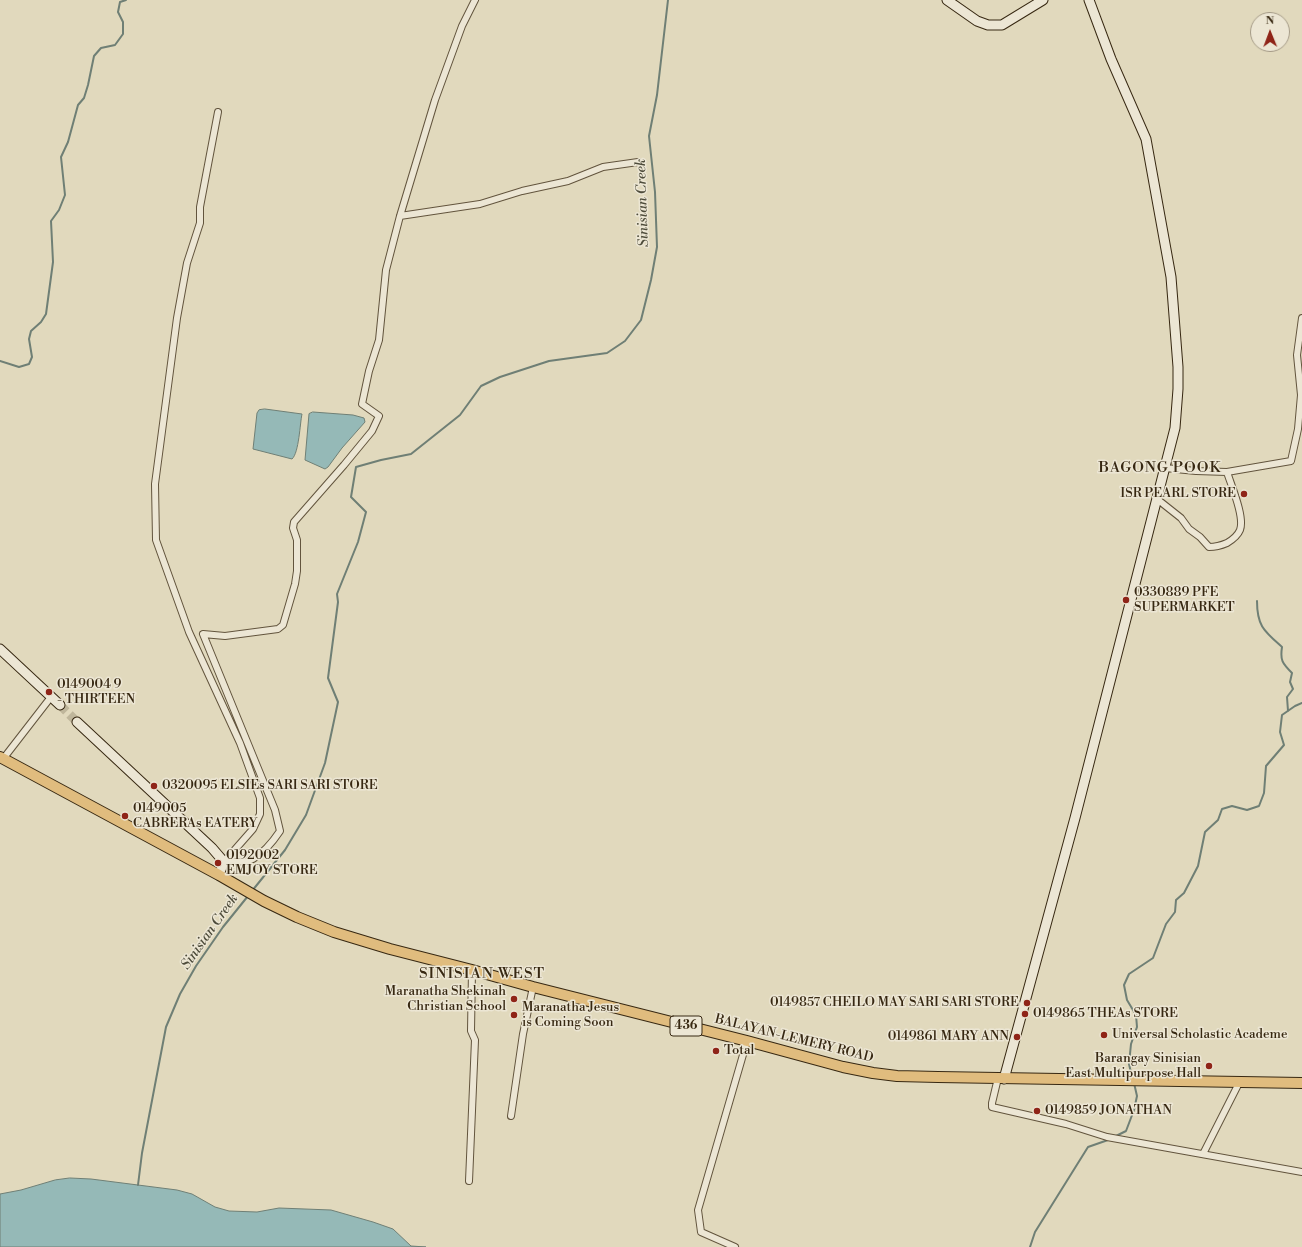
<!DOCTYPE html>
<html>
<head>
<meta charset="utf-8">
<style>
	body { margin:0 }
	#map { position:relative; width:1302px; height:1247px; overflow:hidden; background:#e1d9bd; font-family:"Libre Bodoni",serif }
	canvas { display:block }
	.north { position:absolute; left:1250px; top:12px; width:40px; height:40px; box-sizing:border-box; background:#ece6d4; border:1px solid #a49a86; border-radius:50%; rotate:359deg; font-size:11px; font-weight:700; line-height:16px; text-align:center; color:#372812 }
	.north::after { content:''; display:block; margin:auto; width:14px; height:18px; background:#8f2418; clip-path:polygon(50% 0,100% 100%,50% 72%,0 100%) }
</style>
</head>
<body>
<div id="map">
<canvas width="1302" height="1247"></canvas>
<div class="north">N</div>
</div>
<script>
const c = document.querySelector('canvas').getContext('2d');
c.lineJoin = 'round';
function fill(path, color) {
  c.fillStyle = color;
  c.fill(path, 'evenodd');
}
function trace(path, color, width, dash) {
  c.strokeStyle = color;
  c.lineWidth = width;
  c.lineCap = dash ? 'butt' : 'round';
  c.setLineDash(dash || []);
  c.stroke(path);
}
function label(font, color, halo, rows, align = 'center') {
  c.font = font + ' "Libre Bodoni",serif';
  c.lineWidth = 3;
  c.setLineDash([]);
  c.textBaseline = 'middle';
  c.strokeStyle = halo;
  c.fillStyle = color;
  for (const [text, x, y, turn = 0] of rows) {
    c.save();
    c.translate(x, y);
    c.rotate((+turn || 0) * Math.PI / 180);
    c.textAlign = isNaN(turn) ? turn : align;
    if (halo) c.strokeText(text, 0, 0);
    c.fillText(text, 0, 0);
    c.restore();
  }
}
const water = new Path2D(`
	M265,409L302,414C300,423 299,453 292,459L253,449L257,413L259,410Z
	M313,412L353,415L364,418L365,422L342,448L328,467L325,469L305,460L309,414Z
	M70,1178L91,1179L177,1190L192,1194L215,1207L229,1211L257,1212L279,1208L331,1210L373,1222L393,1229L411,1246L426,1247H0V1194L21,1190L55,1180Z`);
const stream = new Path2D(`
	M0,361L19,367L29,364L32,357L29,339L31,331L41,322L46,314L53,262L51,221L59,210L65,195L61,157L68,142L78,105L84,98L88,85L94,56L101,48L115,45L123,34V22L118,12L120,2L126,0
	M1257,601C1257,626 1264,631 1282,647C1280,660 1282,663 1292,673L1290,682L1293,689L1287,697L1288,711
	M252,891L285,850L306,815L325,763L338,702L328,678L338,602L337,594L358,542L366,512L351,497L356,467L381,460L411,454L460,415L481,386L500,377L549,361L607,353L625,341L641,320L651,280L657,247L655,192L649,136L657,95L668,0
	M1132,1077L1129,1064L1131,1044L1137,1027L1136,1015L1127,1000L1124,985L1129,974L1153,958L1166,924L1175,912L1176,900L1184,893L1198,866L1205,832L1218,820L1222,809L1232,806L1247,810L1259,806L1264,793L1266,766L1284,745L1280,732L1282,715L1295,706L1302,703
	M1116,1136L1126,1131L1134,1110L1137,1096L1134,1083
	M138,1185L142,1153L166,1027L180,994L196,966L223,927L248,896
	M1030,1247L1035,1232L1088,1147L1108,1140`);
const secondaryTunnel = new Path2D(`
	M60,705L77,722`);
const street = new Path2D(`
	M218,112L200,207V223L187,263L177,318L155,484L156,540L189,632L240,743L260,798V814L253,829L224,862
	M400,216L480,204L522,191L568,181L603,167L638,162
	M1165,468L1196,471L1227,472
	M1157,499L1181,518L1189,529L1200,537L1209,547C1216,547 1220,546 1227,543C1232,540 1238,535 1240,530C1245,517 1231,485 1227,472L1291,461L1298,429L1301,395L1297,355L1302,318
	M3,759L51,697
	M224,862C233,862 246,863 253,859C263,853 274,840 280,831L275,810L203,634L225,636L278,629L283,625L295,584L297,571V540L293,528L294,522L344,465L372,431L379,416L362,404L369,371L379,340L386,270L400,216L435,100L462,26L475,0
	M998,1078L992,1103V1107L1066,1124L1107,1137L1302,1172
	M511,1116L523,1034L533,987
	M1203,1154L1239,1083
	M469,1181L475,1040L471,1031L472,970
	M735,1247L701,1232L698,1210L747,1041`);
const secondary = new Path2D(`
	M947,0L977,21L988,25H1002L1043,0
	M0,649L60,705
	M77,722L212,848L224,862L219,875
	M1004,1079L1075,818L1175,428L1178,389V367L1171,277L1146,139L1111,59L1089,0`);
const primary = new Path2D(`
	M0,757L219,875L264,901L297,917L334,932L390,949L472,970L533,987L747,1041L843,1067L873,1073L897,1076L938,1077L1302,1083`);
const markers = [
	[1244,494,4,"#8f2418"],
	[1126,600,4,"#8f2418"],
	[49,692,4,"#8f2418"],
	[154,786,4,"#8f2418"],
	[125,816,4,"#8f2418"],
	[218,863,4,"#8f2418"],
	[514,999,4,"#8f2418"],
	[1027,1003,4,"#8f2418"],
	[1025,1014,4,"#8f2418"],
	[514,1015,4,"#8f2418"],
	[1104,1035,4,"#8f2418"],
	[1017,1037,4,"#8f2418"],
	[716,1051,4,"#8f2418"],
	[1209,1066,4,"#8f2418"],
	[1037,1111,4,"#8f2418"]
];
const shields = [
	[686,1026,32]
];
const shieldNames = [
	["436",686,1026]
];
const poiNames = [
	["ISR PEARL STORE",1236,494,"right"],
	["0330889 PFE",1134,593],
	["SUPERMARKET",1134,608],
	["0149004 9",57,685],
	["- THIRTEEN",57,700],
	["0320095 ELSIEs SARI SARI STORE",162,786],
	["0149005",133,809],
	["CABRERAs EATERY",133,824],
	["0192002",226,856],
	["EMJOY STORE",226,871],
	["Maranatha Shekinah",506,992,"right"],
	["Christian School",506,1007,"right"],
	["0149857 CHEILO MAY SARI SARI STORE",1019,1003,"right"],
	["Maranatha Jesus",522,1008],
	["is Coming Soon",522,1023],
	["0149865 THEAs STORE",1033,1014],
	["Universal Scholastic Academe",1112,1035],
	["0149861 MARY ANN",1009,1037,"right"],
	["Total",724,1051],
	["Barangay Sinisian",1201,1059,"right"],
	["East Multipurpose Hall",1201,1074,"right"],
	["0149859 JONATHAN",1045,1111]
];
const streetNames = [
	["BALAYAN-LEMERY ROAD",794,1039,14]
];
const waterNames = [
	["Sinisian Creek",643,203,-92],
	["Sinisian Creek",210,932,-55]
];
const quarterNames = [
	["BAGONG POOK",1160,468],
	["SINISIAN WEST",482,974]
];
fill(water, '#95b9b7');
trace(water, '#6f7f75', 1);
trace(stream, '#6f7f75', 2);
trace(secondaryTunnel, '#bfb69b', 9, [9, 4.5]);
trace(street, '#62543d', 8);
trace(secondary, '#372812', 11);
trace(primary, '#372812', 12);
trace(street, '#ece6d4', 6);
trace(secondary, '#ece6d4', 9);
trace(primary, '#e0bc7e', 10);
for (const [x, y, r, color] of markers) {
  const dot = new Path2D();
  dot.arc(x, y, r, 0, 2 * Math.PI);
  c.fillStyle = color;
  c.fill(dot);
  trace(dot, '#ece6d4', 1.5);
}
for (const [x, y, w] of shields) {
  const box = new Path2D();
  box.roundRect(x - w / 2, y - 10, w, 20, 3);
  c.fillStyle = '#ece6d4';
  c.fill(box);
  trace(box, '#372812', 1);
}
label('bold 12px', '#372812', null, shieldNames);
label('13px', '#372812', '#ece6d4', poiNames, 'left');
label('13px', '#372812', '#ece6d4', streetNames);
label('italic 14px', '#4e4c3b', '#ece6d4', waterNames);
c.letterSpacing = '1px';
label('15px', '#372812', '#ece6d4', quarterNames);
c.letterSpacing = '0px';
</script>
</body>
</html>
